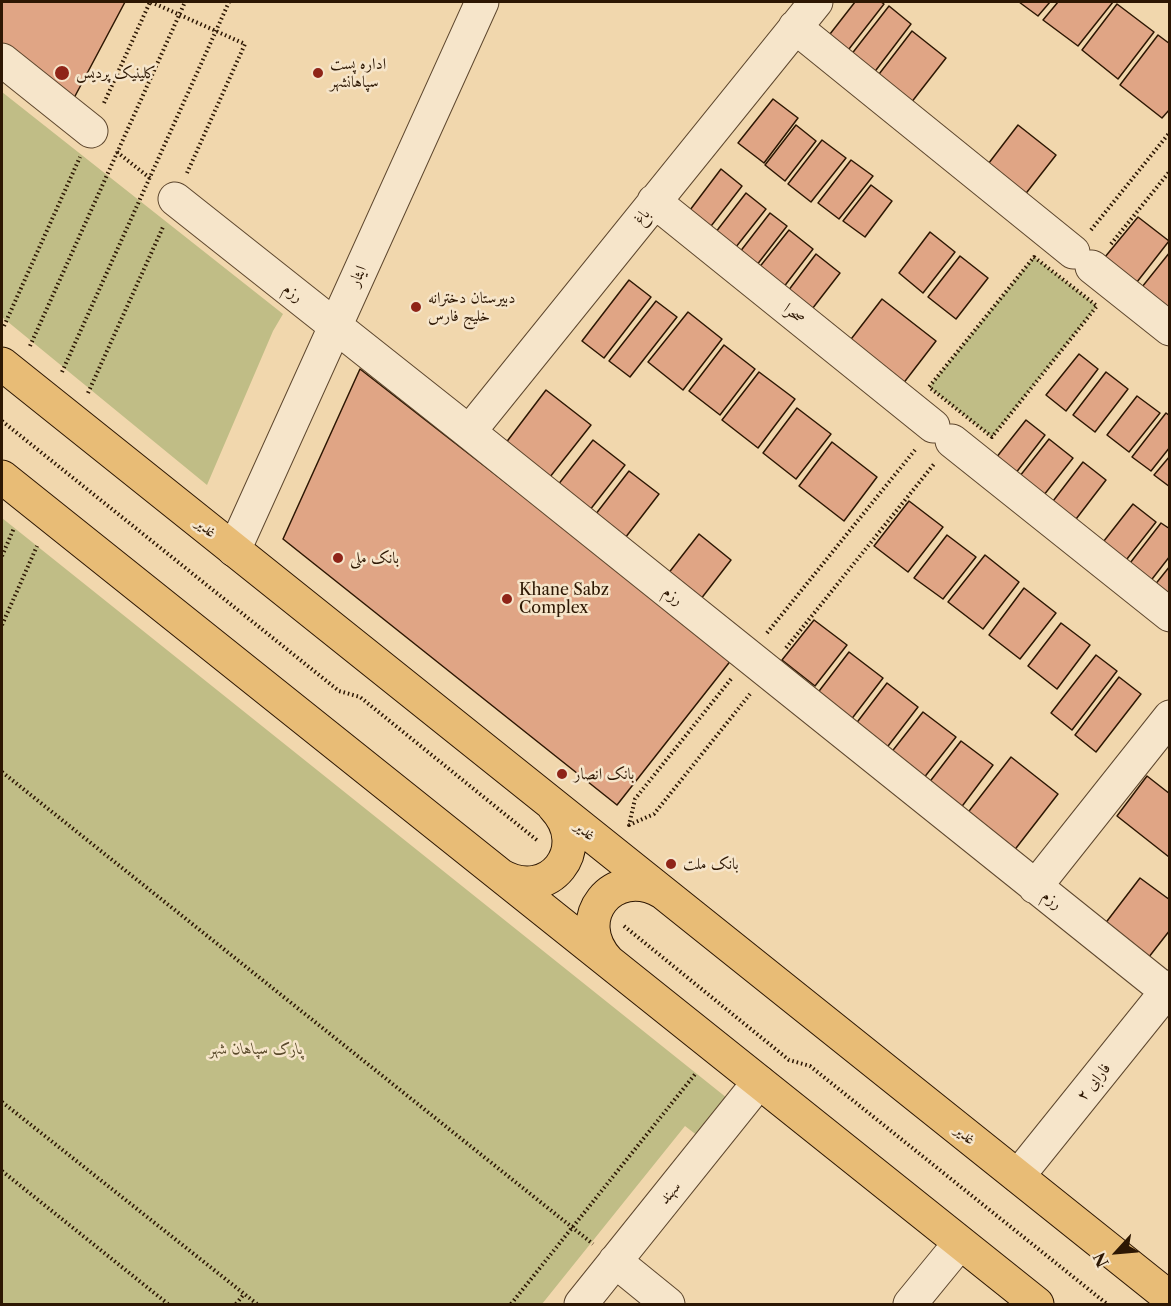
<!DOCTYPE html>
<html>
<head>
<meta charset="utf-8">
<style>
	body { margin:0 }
	#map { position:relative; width:1171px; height:1306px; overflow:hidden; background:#f1d7ad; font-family:"Libre Caslon Text",serif }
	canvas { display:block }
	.frame { position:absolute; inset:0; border:3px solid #2d1703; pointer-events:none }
	.north { position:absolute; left:1087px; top:1222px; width:60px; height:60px; -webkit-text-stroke:4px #f6e5ca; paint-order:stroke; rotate:244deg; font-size:16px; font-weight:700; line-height:24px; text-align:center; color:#2d1703 }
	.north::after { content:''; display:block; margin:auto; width:21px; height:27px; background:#2d1703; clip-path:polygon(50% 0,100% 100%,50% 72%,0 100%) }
</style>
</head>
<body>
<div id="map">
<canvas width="1171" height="1306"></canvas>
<div class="frame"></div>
<div class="north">N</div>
</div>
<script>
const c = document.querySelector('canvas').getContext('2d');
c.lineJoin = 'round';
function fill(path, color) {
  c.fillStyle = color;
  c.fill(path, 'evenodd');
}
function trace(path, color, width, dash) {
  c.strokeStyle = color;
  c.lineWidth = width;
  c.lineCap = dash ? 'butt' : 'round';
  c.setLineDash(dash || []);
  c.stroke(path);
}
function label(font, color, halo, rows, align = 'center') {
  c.font = font + ' "Libre Caslon Text",Amiri,serif';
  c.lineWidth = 5;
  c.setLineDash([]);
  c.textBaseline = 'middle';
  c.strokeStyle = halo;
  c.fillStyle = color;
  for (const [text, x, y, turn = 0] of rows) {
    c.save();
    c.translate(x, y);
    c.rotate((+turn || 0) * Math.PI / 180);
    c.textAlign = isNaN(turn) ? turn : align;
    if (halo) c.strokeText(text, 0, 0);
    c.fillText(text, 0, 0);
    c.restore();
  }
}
const green = new Path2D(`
	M2,92L283,314L273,331L207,485L2,317Z
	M1034,257L1097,306L992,437L929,387Z
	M2,518L737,1106L707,1143L685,1126L542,1304H2Z`);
const building = new Path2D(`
	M2,2H125L74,98L2,47Z
	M855,2H881L884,4L842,58L823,43Z
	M1019,2H1050L1038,16Z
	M1058,2H1113L1078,46L1043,20Z
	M1117,4L1154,32L1118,79L1082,50Z
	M889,6L911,24L870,78L847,60Z
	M912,31L946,58L907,108L873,82Z
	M1158,35L1170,44V109L1162,118L1120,85Z
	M773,99L798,118L764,163L738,143Z
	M796,125L816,141L785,181L765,165Z
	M1018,125L1056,155L1020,201L982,172Z
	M822,140L846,158L811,202L788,184Z
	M851,160L873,176L839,219L818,203Z
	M721,169L742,186L708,230L687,214Z
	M871,185L892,201L865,237L843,221Z
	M746,193L766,209L732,252L712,237Z
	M770,213L787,226L753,270L736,257Z
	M1138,217L1169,241L1137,282L1105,257Z
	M789,230L813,249L783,288L758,269Z
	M930,232L955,252L923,293L899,273Z
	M1170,252V316L1138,292Z
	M816,254L840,273L809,313L785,295Z
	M960,256L988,278L956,319L928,297Z
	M629,280L651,297L604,358L582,341Z
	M882,299L936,341L899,389L845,347Z
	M656,301L677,317L630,377L609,361Z
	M688,312L722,339L683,390L648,362Z
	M724,345L755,369L720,415L689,391Z
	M1079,354L1098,369L1066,411L1046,395Z
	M360,369L732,659L617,805L283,539Z
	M759,372L795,399L758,448L722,420Z
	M1106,372L1128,389L1095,432L1073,415Z
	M546,390L591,425L546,482L502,448Z
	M1137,396L1160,413L1129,452L1107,435Z
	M797,408L831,434L796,479L763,453Z
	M1166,413L1170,416V447L1151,471L1132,457Z
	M1026,420L1045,435L1012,478L992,463Z
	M1049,439L1073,458L1040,500L1016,481Z
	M593,440L625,465L586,515L554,490Z
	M832,442L877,477L844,521L799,486Z
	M1170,456V487L1154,475Z
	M1083,462L1106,480L1073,523L1050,505Z
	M629,471L659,494L622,542L592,519Z
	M909,501L943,527L908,572L874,546Z
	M1133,504L1156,522L1123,564L1100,546Z
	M1161,523L1170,529V556L1149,583L1127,567Z
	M699,534L731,560L697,604L664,579Z
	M947,535L976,557L943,599L914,578Z
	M985,555L1019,582L983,629L948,602Z
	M1170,566V599L1154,586Z
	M1024,588L1056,613L1020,659L989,635Z
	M814,620L847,645L815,686L782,660Z
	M1061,623L1090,645L1057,689L1028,666Z
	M849,652L883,678L847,725L813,699Z
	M1096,655L1117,671L1072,730L1051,713Z
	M1119,677L1141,694L1096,752L1075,735Z
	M887,683L918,707L885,750L855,725Z
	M923,712L956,737L923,779L890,754Z
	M961,741L993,765L960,809L928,784Z
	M1011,757L1058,794L1013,852L966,815Z
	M1147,776L1170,794L1169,857L1117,816Z
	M1140,878L1170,900V930L1145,962L1101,929Z`);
const path = new Path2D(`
	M151,2L245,44L187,173
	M104,103L150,2
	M117,152L151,179
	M1091,230L1170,132
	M1111,244L1170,171
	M1034,257L1097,306L992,437L929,387Z
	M4,326L80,157
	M30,346L185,2
	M62,372L229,2
	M88,393L163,227
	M2,421L339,691L360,697L538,841
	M2,556L14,528
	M2,625L37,546
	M767,633L915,450
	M786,648L934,464
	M731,679L635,799L629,825L654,814L750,694
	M2,772L593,1244
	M624,926L789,1060L810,1066L1107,1304
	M2,1102L257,1304
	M2,1171L168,1304
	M236,1304L244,1294
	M511,1304L696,1073`);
const minor = new Path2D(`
	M795,27L1073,252
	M2,60L91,131
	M175,199L469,432L1170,994
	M654,201L933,426
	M1092,267L1170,329
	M469,432L816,2
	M952,441L1170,615
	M234,550L482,2
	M1035,887L1170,717
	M1018,1176L1170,987
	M615,1261L668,1304
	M581,1304L759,1082
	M910,1304L960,1243`);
const major = new Path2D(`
	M2,364L1170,1298
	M2,477L1037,1304
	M500,875C549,904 593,848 554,807
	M608,961C569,919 613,864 662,892`);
const markers = [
	[62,73,8,"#8f2418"],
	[318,73,6,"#8f2418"],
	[416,307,6,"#8f2418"],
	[338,558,6,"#8f2418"],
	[507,599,6,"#8f2418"],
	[562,774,6,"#8f2418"],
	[671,864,6,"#8f2418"]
];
const poiNames = [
	["اداره پست",330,64],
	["سپاهانشهر",330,82],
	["کلینیک پردیس",76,73],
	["دبیرستان دخترانه",428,298],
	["خلیج فارس",428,316],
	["بانک ملی",350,558],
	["Khane Sabz",519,590],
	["Complex",519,608],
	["بانک انصار",574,774],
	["بانک ملت",683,864]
];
const streetNames = [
	["باغ",642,217,-51],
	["ایثار",358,276,-66],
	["رزم",293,293,39],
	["صحرا",794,314,39],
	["غدیر",206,528,39],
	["رزم",673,596,39],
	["غدیر",585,831,39],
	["رزم",1052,900,39],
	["فارابی ۲",1094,1082,-51],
	["غدیر",965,1135,39],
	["سهند",670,1193,-51]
];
const parkNames = [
	["پارک سپاهان شهر",256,1049]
];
fill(green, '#c0bd86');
fill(building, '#e0a585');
trace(building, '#2d1703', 1.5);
trace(minor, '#5e472e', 35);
trace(major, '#2d1703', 35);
trace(path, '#2d1703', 4, [1.5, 3]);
trace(minor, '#f6e5ca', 33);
trace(major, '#e8bc76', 33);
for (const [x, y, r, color] of markers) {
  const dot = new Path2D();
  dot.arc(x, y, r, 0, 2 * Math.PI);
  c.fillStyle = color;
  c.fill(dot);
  trace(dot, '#f6e5ca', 2);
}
label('16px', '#2d1703', '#f6e5ca', poiNames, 'left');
label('16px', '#2d1703', '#f6e5ca', streetNames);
label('italic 16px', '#59492a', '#f6e5ca', parkNames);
</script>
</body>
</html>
